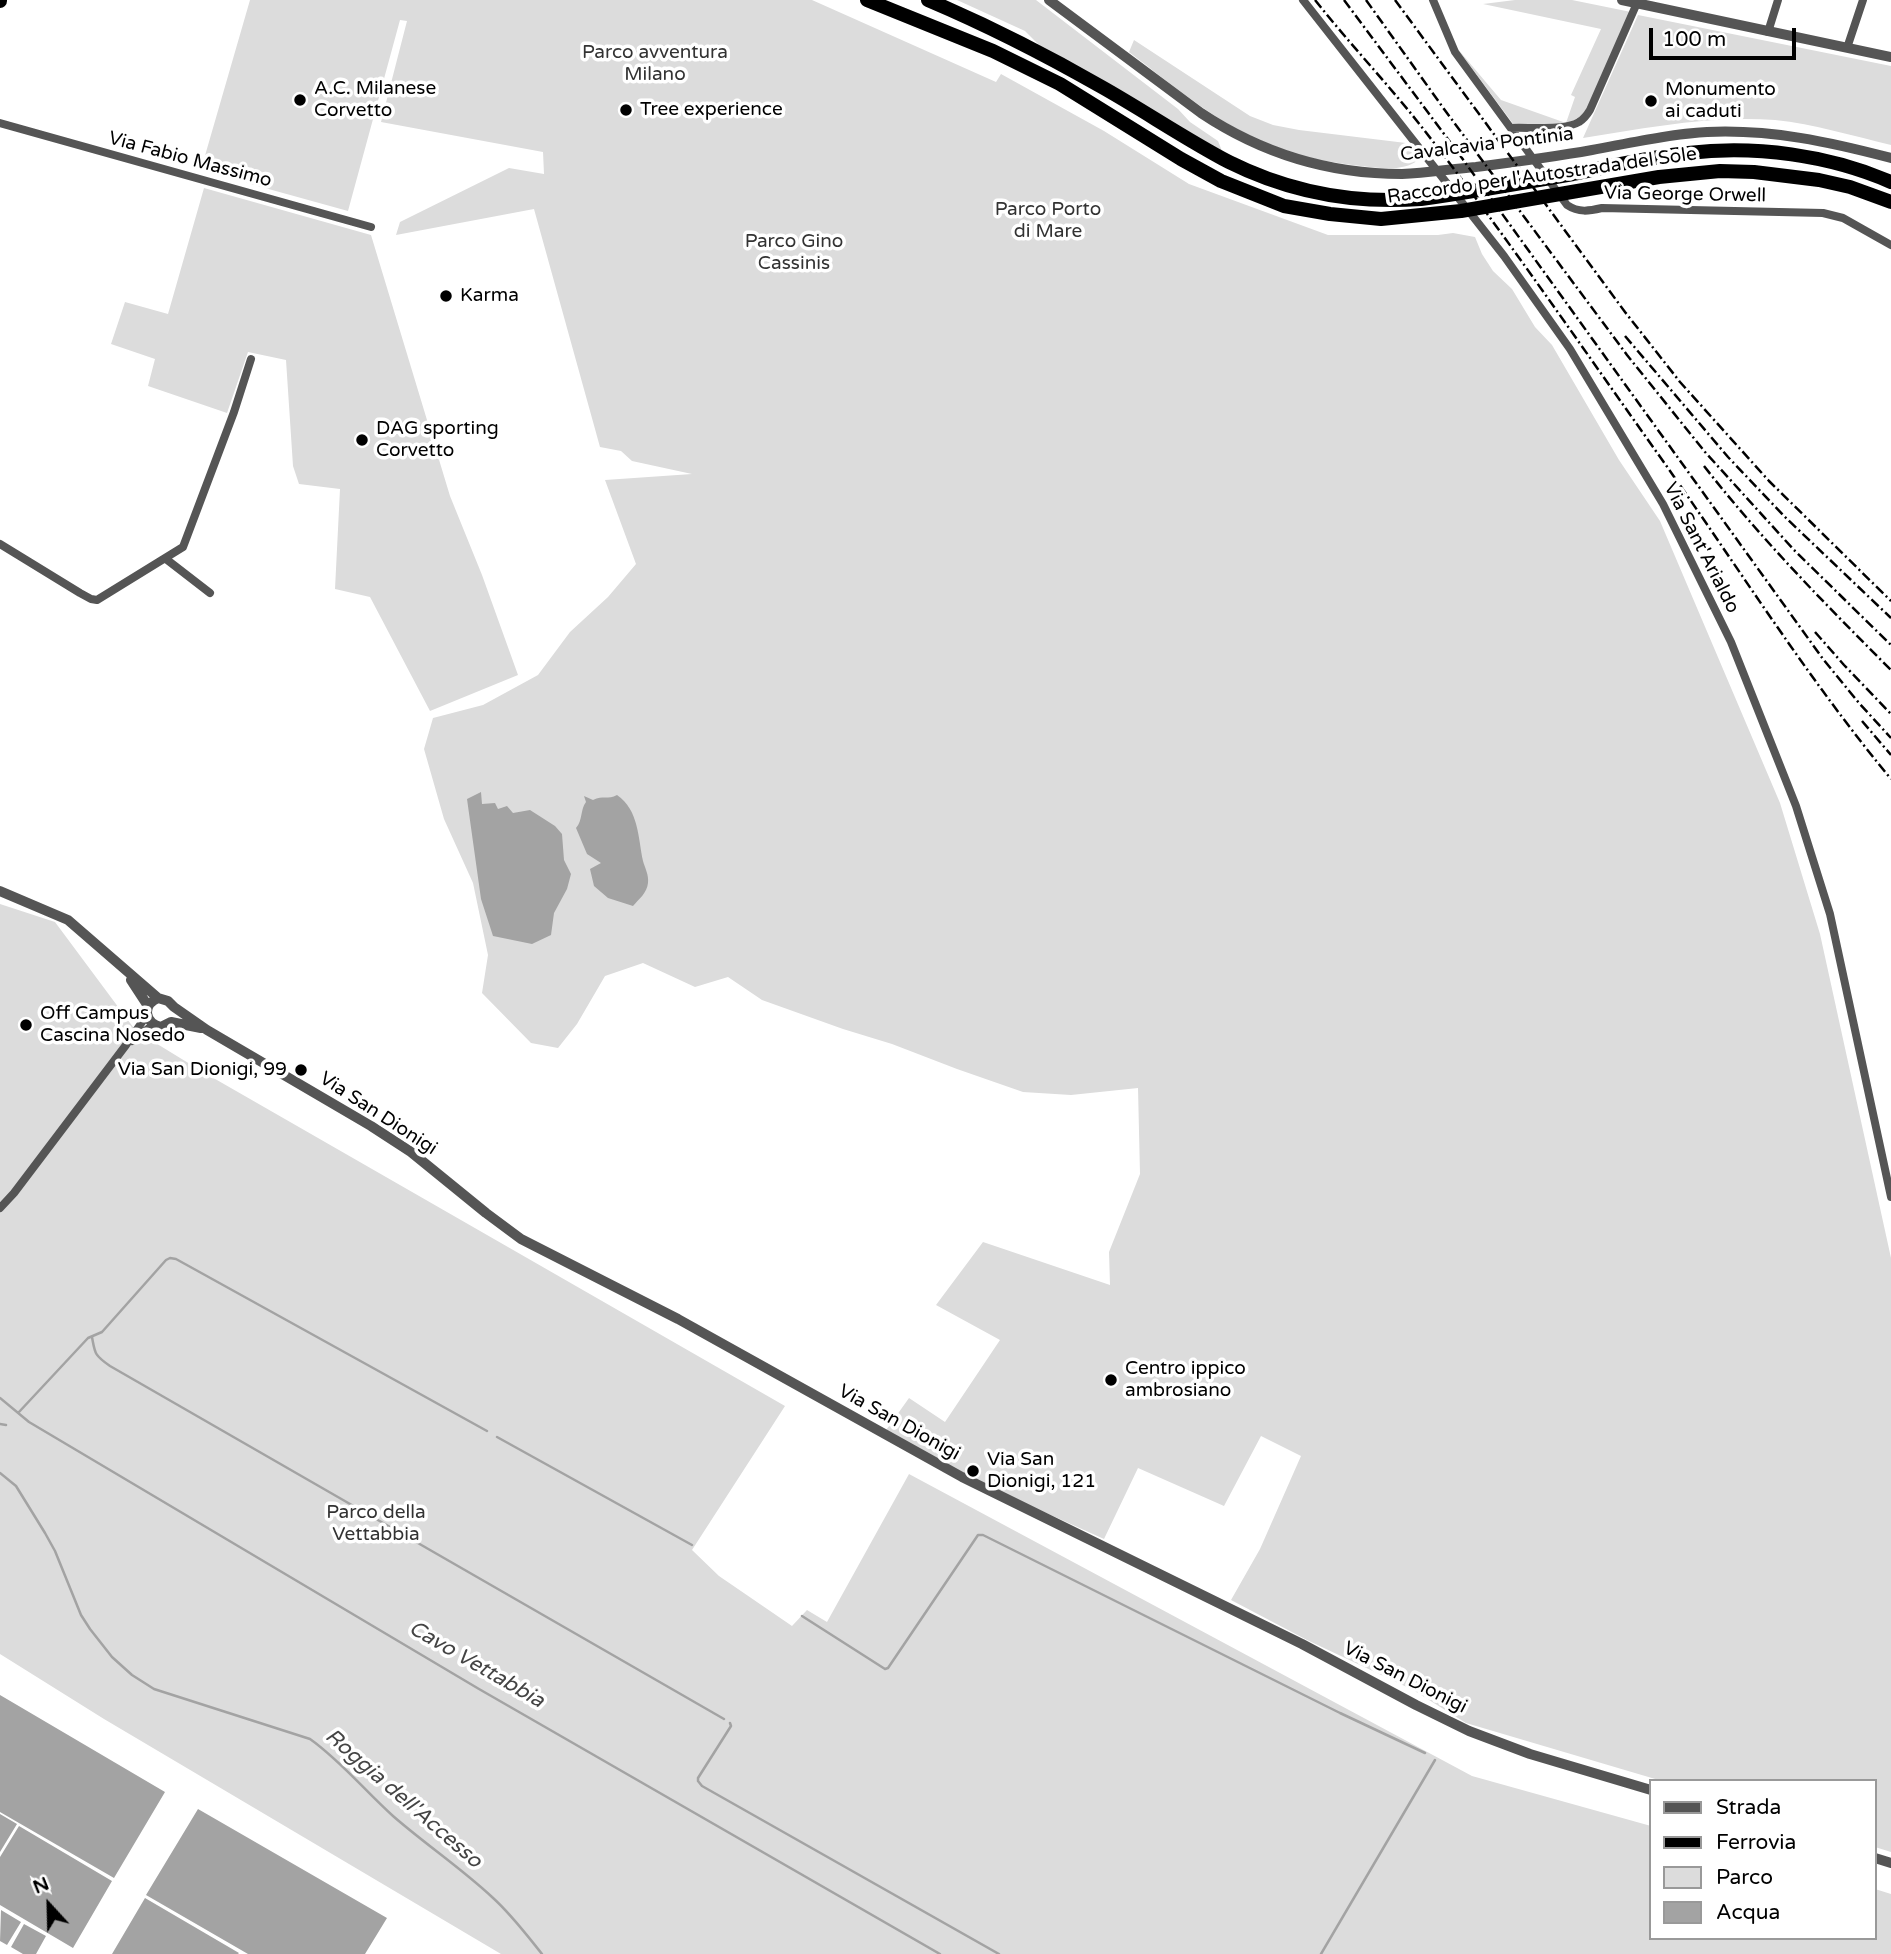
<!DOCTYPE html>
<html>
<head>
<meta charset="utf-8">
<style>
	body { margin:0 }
	#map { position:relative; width:1891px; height:1954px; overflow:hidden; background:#fff; font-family:"Varela Round",sans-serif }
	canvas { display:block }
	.legend { position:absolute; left:1649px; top:1779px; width:228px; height:161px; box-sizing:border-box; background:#fff; border:2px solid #999; margin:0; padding:9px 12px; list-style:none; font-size:21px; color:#000 }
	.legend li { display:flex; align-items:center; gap:14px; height:35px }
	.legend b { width:35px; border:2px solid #999 }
	.north { position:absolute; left:14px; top:1870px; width:70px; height:70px; -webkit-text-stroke:5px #fff; paint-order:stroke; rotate:338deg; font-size:19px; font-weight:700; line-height:28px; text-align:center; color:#000 }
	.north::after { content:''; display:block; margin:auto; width:24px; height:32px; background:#000; clip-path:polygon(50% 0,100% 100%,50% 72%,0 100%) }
	.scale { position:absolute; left:1649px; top:28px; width:147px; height:32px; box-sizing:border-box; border:4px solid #000; border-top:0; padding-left:9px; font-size:21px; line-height:24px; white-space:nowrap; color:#000; -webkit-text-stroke:5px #fff; paint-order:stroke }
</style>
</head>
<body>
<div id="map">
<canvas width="1891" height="1954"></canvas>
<ul class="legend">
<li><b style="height:9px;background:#555"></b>Strada</li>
<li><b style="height:9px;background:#000"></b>Ferrovia</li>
<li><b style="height:19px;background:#dcdcdc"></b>Parco</li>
<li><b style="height:19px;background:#a3a3a3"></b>Acqua</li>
</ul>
<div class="north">N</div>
<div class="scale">100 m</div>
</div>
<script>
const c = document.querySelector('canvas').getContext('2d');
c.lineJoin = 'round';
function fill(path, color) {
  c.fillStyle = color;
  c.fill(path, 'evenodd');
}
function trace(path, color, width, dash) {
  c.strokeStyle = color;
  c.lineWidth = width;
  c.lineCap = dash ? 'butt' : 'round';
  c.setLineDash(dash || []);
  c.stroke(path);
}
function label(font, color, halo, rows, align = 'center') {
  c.font = font + ' "Varela Round",sans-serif';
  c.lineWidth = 7;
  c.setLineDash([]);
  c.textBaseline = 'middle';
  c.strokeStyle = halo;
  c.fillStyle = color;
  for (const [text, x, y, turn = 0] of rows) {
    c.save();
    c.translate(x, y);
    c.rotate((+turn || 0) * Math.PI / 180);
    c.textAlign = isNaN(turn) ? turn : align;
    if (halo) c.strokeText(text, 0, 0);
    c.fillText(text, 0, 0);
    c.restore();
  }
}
const green = new Path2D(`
	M250,0H812L996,82L1001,74L1104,131L1189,184L1328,235H1438L1453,233L1475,237L1482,254L1493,271L1512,289L1535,327L1552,345L1619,460L1660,521L1780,803L1820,934L1891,1258V1852L1875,1847V1781H1662L1466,1723L1413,1690L1307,1640L1231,1600L1260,1549L1301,1456L1261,1436L1224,1506L1138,1468L1104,1539L962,1475L884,1433L909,1398L945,1422L1000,1340L936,1305L983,1242L1110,1285L1109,1252L1140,1174L1138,1088L1071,1095L1023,1092L957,1069L892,1044L843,1029L762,1000L728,977L695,987L643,963L605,976L577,1024L558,1048L531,1043L482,993L488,955L473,883L444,819L424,749L433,718L483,705L538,675L570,632L608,597L636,564L605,480L692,474L632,461L621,451L600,447L534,209L396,235L400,222L509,168L544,174L543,152L381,122L407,21L400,20L348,211L218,175L216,169L202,166Z
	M957,0H1036L1178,109L1190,122L1218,141L1222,151L1041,47L1025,31Z
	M1515,0H1572L1631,12L1588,109L1582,117L1567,124L1514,125L1457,48L1501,100L1566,123L1575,97L1571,95L1601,29L1483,4Z
	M1638,15L1891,66V145C1853,136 1814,124 1775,120C1710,115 1646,128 1583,138Z
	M1134,40L1250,116L1273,125L1299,130L1406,143L1408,146L1402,147V150L1410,149L1418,160C1404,172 1378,168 1361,166C1333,163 1304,158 1277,148C1223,128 1175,87 1129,52Z
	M204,188L371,235L450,496L482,575L518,675L430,711L370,597L335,589L340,489L299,484L293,466L286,360L248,352L227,413L148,386L155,359L111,344L125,302L168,314Z
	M0,904L55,922L136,1031L203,1072L785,1406L692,1550L719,1576L792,1626L807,1610L827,1622L909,1474L1472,1776L1651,1826V1938H1875V1889L1891,1894V1954H501L104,1719L0,1654Z`);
const water = new Path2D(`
	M481,792L482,804L495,803L498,809L507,806L513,813L530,810L555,826L562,834L564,860L571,874L567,889L554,913L551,935L532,944L493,936L481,899L467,799Z
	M617,795C639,810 638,838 643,861C645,868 649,875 648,883C647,893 639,899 633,906L608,898L594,886L590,869L601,863L587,854L576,828C583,820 580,810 586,802L584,796L593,800C603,795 608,800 617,795Z
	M0,1695L165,1792L114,1878L0,1812Z
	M198,1809L387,1918L365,1954H248L146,1895Z
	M0,1814L17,1824L0,1852Z
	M19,1826L112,1881L73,1948L0,1905V1857Z
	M145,1898L239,1953L238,1954H112Z
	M1,1910L21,1922L7,1945L0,1941Z
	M24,1924L46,1936L36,1954H23L11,1947Z`);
const stream = new Path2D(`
	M92,1337C95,1353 94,1355 110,1366L724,1719
	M0,1398L29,1422L479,1689L940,1954
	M19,1412L88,1338L102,1332L166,1260L170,1258L176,1259L487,1431
	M0,1424L6,1425
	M497,1437L692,1545
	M0,1473L16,1486L45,1533L55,1551L81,1615L90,1629L112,1657L132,1675L154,1689L310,1739C341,1761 365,1791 393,1816C425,1844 461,1868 492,1897C511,1914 526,1934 542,1954
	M802,1616L885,1669L888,1668L978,1535H983L1340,1713L1425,1753
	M730,1723L731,1726L698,1778V1781L702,1786L999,1954
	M1321,1954L1435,1760`);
const minor = new Path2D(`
	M1303,0L1504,256L1570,349L1663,504L1731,642L1796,806L1830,914L1891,1197
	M1433,0L1455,52L1567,205C1579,213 1589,211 1602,208L1823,213L1843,218L1891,245
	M1768,32L1778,0
	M1847,48L1863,0
	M0,123L371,227
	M1511,128C1528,127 1565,131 1579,122C1584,119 1587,115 1590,110L1637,3
	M0,544L80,593L91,599L97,600L183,547L234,412L251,359
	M166,559L210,593
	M132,1041L153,1025
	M0,1208L14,1193L126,1045L147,1015`);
const tertiary = new Path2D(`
	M1049,0L1201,113C1261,153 1330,174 1402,174C1427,173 1451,169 1476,167C1515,162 1553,157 1592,150C1630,143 1669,134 1707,132C1771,129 1830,142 1891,158
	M1622,0L1891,57
	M0,891L68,920L158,998L168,1001L174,1007L207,1030L371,1126L411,1152L486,1213L521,1239L678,1319L962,1477L1302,1644L1416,1705L1469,1731L1530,1754L1651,1790
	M131,980L148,1006
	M158,998C142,1005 144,1023 161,1027L171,1022L201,1028
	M1875,1858L1891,1863`);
const trunk = new Path2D(`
	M867,0L993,51L1060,84L1181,159L1221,181L1284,206L1330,214L1381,219L1461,211L1659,177L1720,171L1754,172L1819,180L1850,187L1891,202
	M928,0C987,25 1044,54 1100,86C1143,110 1185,139 1229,162C1289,192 1354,204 1421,199C1471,192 1522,183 1573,174C1611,166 1649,157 1688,153C1755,145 1829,155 1891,182
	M0,1V0`);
const rail = new Path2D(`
	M1315,0C1349,43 1387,83 1421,126C1505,234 1583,349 1663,461C1738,567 1808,679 1891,779
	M1344,0L1459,154L1823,659L1859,703L1891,738
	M1366,0L1444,109L1627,355L1705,452L1794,550L1891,645
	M1395,0L1625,312L1680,382L1769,481L1891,601
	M1625,336L1728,457L1786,518L1891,618
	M1704,466C1761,539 1826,605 1891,670
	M1815,632L1844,665L1891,714
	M1862,721L1891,755`);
const markers = [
	[300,100,7,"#000"],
	[1651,101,7,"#000"],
	[626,110,7,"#000"],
	[446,296,7,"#000"],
	[362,440,7,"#000"],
	[26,1025,7,"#000"],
	[301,1070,7,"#000"],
	[1111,1380,7,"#000"],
	[973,1471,7,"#000"]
];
const parkNames = [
	["Parco avventura",655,53],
	["Milano",655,75],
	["Parco Porto",1048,210],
	["di Mare",1048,232],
	["Parco Gino",794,242],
	["Cassinis",794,264],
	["Parco della",376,1513],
	["Vettabbia",376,1535]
];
const poiNames = [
	["A.C. Milanese",314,89],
	["Corvetto",314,111],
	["Monumento",1665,90],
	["ai caduti",1665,112],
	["Tree experience",640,110],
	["Karma",460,296],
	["DAG sporting",376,429],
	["Corvetto",376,451],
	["Off Campus",40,1014],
	["Cascina Nosedo",40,1036],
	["Via San Dionigi, 99",287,1070,"right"],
	["Centro ippico",1125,1369],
	["ambrosiano",1125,1391],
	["Via San",987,1460],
	["Dionigi, 121",987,1482]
];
const streetNames = [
	["Cavalcavia Pontinia",1487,145,-7],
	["Via Fabio Massimo",190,160,15],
	["Raccordo per l'Autostrada del Sole",1542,176,-8],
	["Via George Orwell",1685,195,1],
	["Via Sant'Arialdo",1701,548,63],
	["Via San Dionigi",378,1114,33],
	["Via San Dionigi",899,1423,29],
	["Via San Dionigi",1405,1678,27]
];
const waterNames = [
	["Cavo Vettabbia",476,1665,30],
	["Roggia dell'Accesso",403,1799,41]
];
fill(green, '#dcdcdc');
fill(water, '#a3a3a3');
trace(stream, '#a3a3a3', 2.5);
trace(minor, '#555', 8);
trace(tertiary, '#555', 10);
trace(trunk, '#000', 14);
trace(rail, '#000', 2.5, [10, 3.5, 2, 3.5]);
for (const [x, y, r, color] of markers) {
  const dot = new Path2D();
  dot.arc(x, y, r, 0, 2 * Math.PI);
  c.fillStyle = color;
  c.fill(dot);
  trace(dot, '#fff', 2.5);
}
label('19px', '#333', '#fff', parkNames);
label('19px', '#000', '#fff', poiNames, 'left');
label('19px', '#000', '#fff', streetNames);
label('italic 21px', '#444', '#fff', waterNames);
</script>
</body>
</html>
